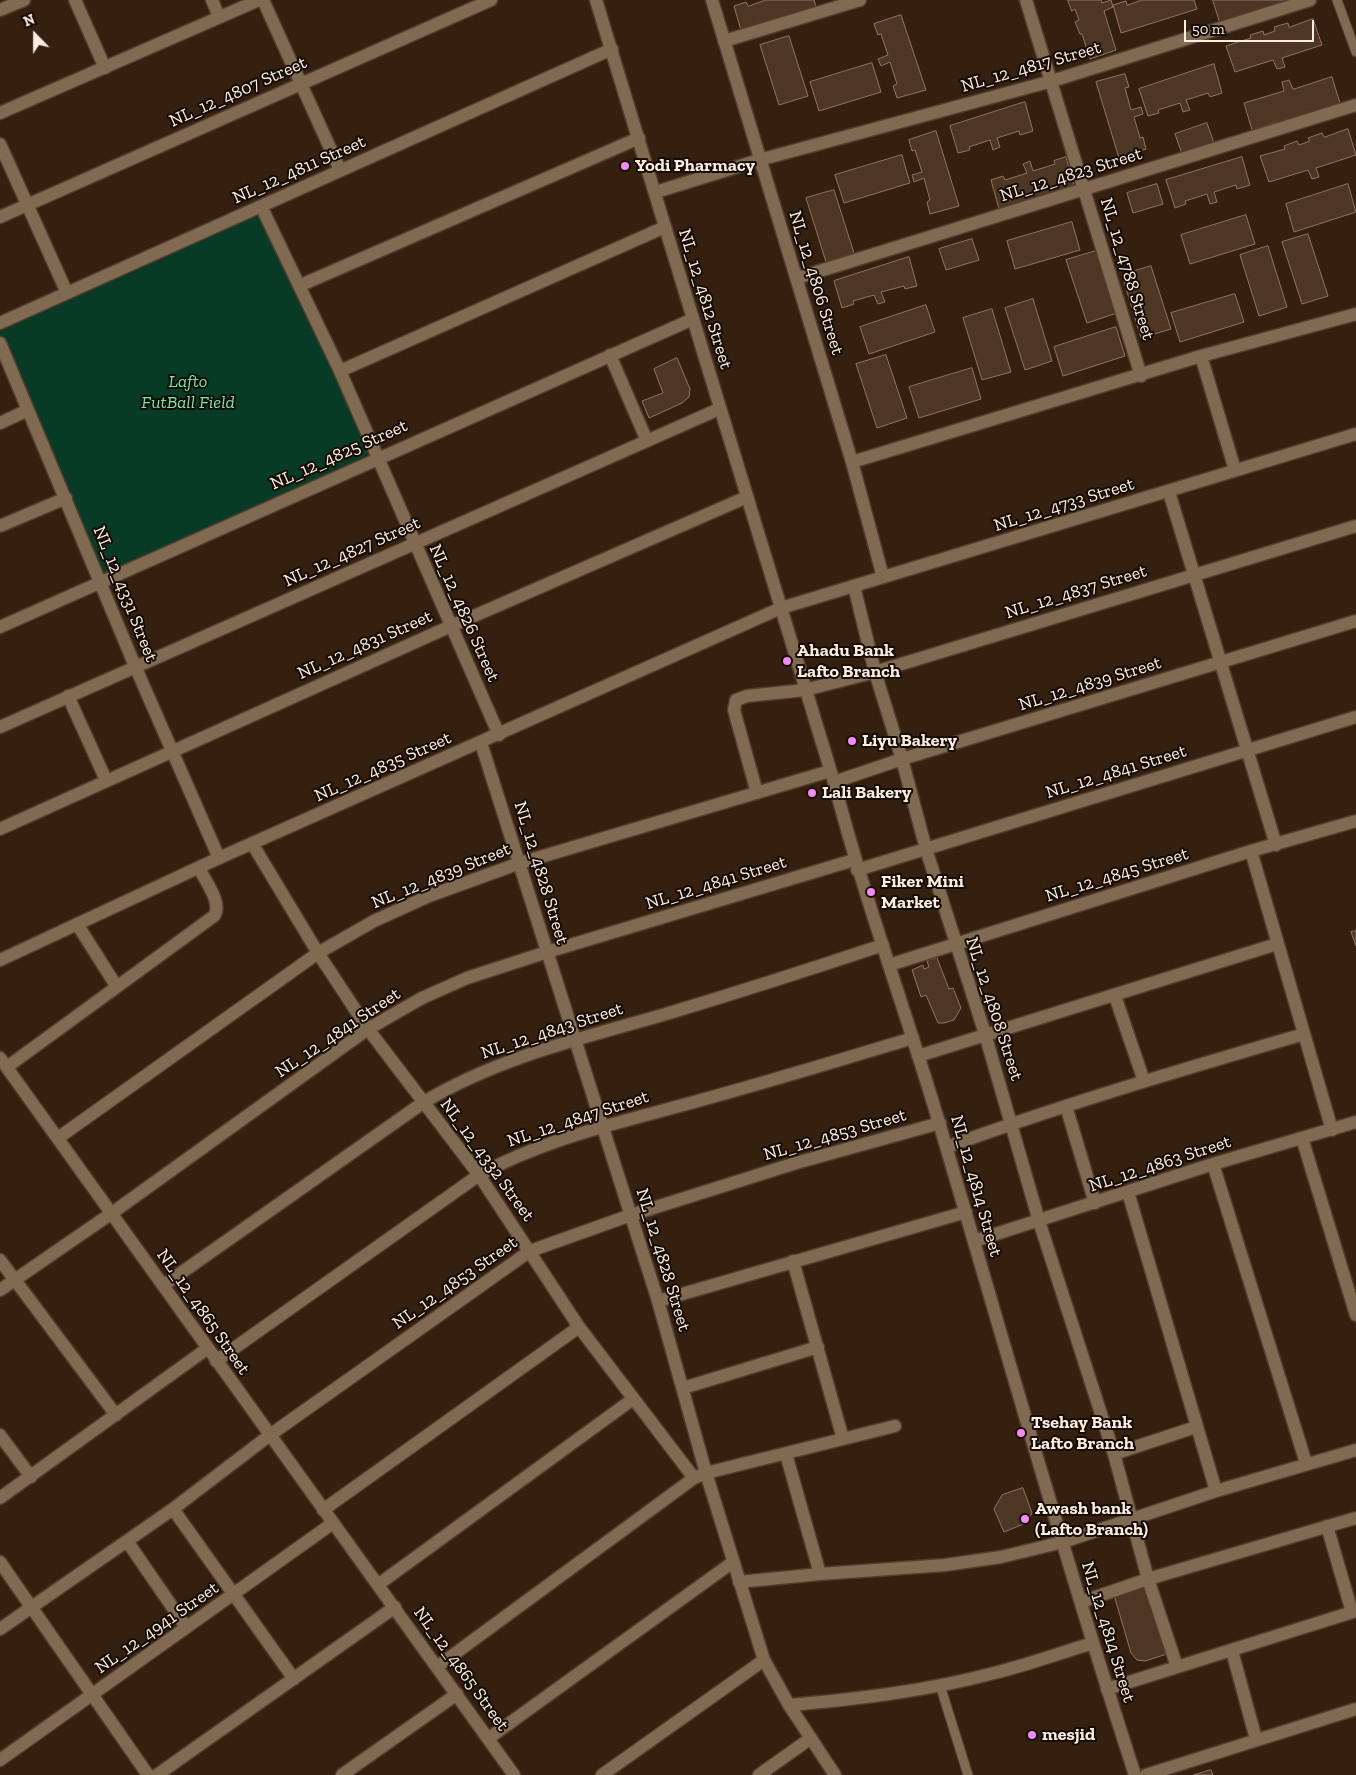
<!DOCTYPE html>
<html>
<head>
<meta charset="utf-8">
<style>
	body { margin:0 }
	#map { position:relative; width:1356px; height:1775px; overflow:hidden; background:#351f0f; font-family:"Zilla Slab",serif }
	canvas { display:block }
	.north { position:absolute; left:10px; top:10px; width:50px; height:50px; -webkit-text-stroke:4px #150c05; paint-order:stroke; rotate:338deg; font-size:14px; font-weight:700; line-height:20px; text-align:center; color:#fdede3 }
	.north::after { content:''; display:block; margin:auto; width:18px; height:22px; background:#fdede3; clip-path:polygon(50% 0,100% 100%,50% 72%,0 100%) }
	.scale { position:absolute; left:1184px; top:20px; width:130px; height:22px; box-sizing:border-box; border:2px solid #fdede3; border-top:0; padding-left:6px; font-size:15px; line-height:18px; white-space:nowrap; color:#fdede3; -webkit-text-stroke:4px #150c05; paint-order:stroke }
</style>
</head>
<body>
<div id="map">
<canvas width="1356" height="1775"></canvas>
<div class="north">N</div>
<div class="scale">50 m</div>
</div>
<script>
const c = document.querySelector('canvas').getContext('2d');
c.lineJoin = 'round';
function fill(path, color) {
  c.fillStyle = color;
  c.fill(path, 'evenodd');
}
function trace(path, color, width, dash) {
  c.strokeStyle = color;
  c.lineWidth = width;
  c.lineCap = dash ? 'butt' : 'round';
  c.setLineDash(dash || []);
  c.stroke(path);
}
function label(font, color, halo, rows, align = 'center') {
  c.font = font + ' "Zilla Slab",serif';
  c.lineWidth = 4;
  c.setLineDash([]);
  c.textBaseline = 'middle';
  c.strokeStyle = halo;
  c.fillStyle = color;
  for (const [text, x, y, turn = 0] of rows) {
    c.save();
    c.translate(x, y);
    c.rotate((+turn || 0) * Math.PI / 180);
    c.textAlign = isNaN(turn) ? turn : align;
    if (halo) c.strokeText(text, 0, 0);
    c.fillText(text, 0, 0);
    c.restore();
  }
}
const green = new Path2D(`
	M260,208L378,458L102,584L34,411L0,335V323Z`);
const building = new Path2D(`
	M766,0H814L817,10L742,34L734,6L746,2L748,6Z
	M1068,0H1101L1102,3L1111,0L1113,7L1104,11L1116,50L1090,59L1082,34H1080L1075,22L1079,20L1075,9L1072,11Z
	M1142,0H1194L1197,9L1121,33L1113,5L1126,1L1127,5Z
	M1213,0H1293L1220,22Z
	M901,15L926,90L897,98L893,86L897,84L890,62L881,66L878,59L888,55L881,34L878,35L874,24Z
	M1313,19L1322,45L1282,58L1285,67L1277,69L1273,60L1235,72L1226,46L1251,38L1250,35L1263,31L1264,35L1275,31L1274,27L1288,23L1289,27Z
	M789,36L808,96L779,105L760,45Z
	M872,63L881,92L819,111L810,82Z
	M1214,64L1222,93L1210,97L1208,93L1186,100L1190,110L1183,112L1180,103L1158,110L1159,113L1148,116L1139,89Z
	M1125,74L1129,87L1125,88L1131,110L1141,107L1143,114L1134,117L1140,138L1143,137L1146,149L1119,158L1096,82Z
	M1332,77L1340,103L1315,111L1316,114L1303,118L1302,115L1291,118L1292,122L1278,126L1277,122L1252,130L1244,103L1284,91L1282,82L1289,80L1293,89Z
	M1025,102L1033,131L1020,135L1019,131L997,138L1000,147L993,150L990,140L969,147L970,150L958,153L950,126Z
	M1207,123L1214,143L1182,154L1175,134Z
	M1348,129L1356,155L1316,168L1319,177L1312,179L1308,170L1269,182L1260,156L1285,149L1284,146L1297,141L1299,145L1310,141L1308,138L1322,133L1324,137Z
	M936,131L959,206L930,214L927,202L930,200L924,178L914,182L912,175L922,172L915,150L912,151L909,140Z
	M902,155L910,183L844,203L835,175Z
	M1066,157L1074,185L999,209L991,180L1003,176L1005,180L1027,173L1023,164L1030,161L1033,171L1055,164L1054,161Z
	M1242,157L1250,185L1237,189L1236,185L1214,192L1217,202L1210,204L1207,194L1185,201L1186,204L1175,208L1166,180Z
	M1157,184L1163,204L1133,213L1127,193Z
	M1348,184L1356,212L1294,232L1286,204Z
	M834,190L854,253L826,262L806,198Z
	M1246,215L1255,244L1190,264L1181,235Z
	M1072,222L1080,250L1015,269L1007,241Z
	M1308,234L1328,296L1302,304L1282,242Z
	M972,239L979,260L946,270L939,249Z
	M1268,246L1287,307L1259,316L1240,255Z
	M1096,251L1117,313L1087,323L1066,260Z
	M909,257L917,286L905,289L904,286L881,292L885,302L878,304L874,295L853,301L854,304L842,308L834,281Z
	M1151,266L1171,329L1141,338L1122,275Z
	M1235,294L1244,322L1180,342L1171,313Z
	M1033,299L1052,361L1025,370L1005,308Z
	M926,305L935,332L869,354L860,327Z
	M992,309L1011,372L982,380L963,318Z
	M1116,327L1125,356L1063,376L1054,347Z
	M886,355L907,418L877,428L856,364Z
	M677,358L690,389L689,397L682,403L649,418L642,401L663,393L654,369Z
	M972,368L981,399L919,418L909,387Z
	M1356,931V946L1351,932Z
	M937,958L949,989L953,988L961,1008L954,1020L944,1023H938L926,995L921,997L912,970L923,965L924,969L929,967L927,961Z
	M1023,1488L1032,1513L1026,1523L1004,1532L994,1509L1002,1495Z
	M1144,1583L1167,1654L1145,1661L1137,1660L1131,1653L1114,1595Z
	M1211,1770L1213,1775H1194Z`);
const service = new Path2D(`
	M1337,0L1356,52
	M940,1685L968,1775`);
const minor = new Path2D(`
	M75,0L105,68
	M212,0L219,17
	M263,0L340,170
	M712,0L852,462L883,577
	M1026,0L1141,376
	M0,10L24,0
	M724,41L860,0
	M0,113L259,0
	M0,144L67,293
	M656,192L759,160L1052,81L1310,0
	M261,206L340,371L499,735
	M0,217L491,0
	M797,278L1356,105
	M301,285L639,138
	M0,323L612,49
	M0,343L135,666L219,858
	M610,355L647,441
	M1201,356L1235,470
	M340,371L665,227
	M0,423L28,410
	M852,462L1201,356L1356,314
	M1169,492L1276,845
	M0,526L66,498
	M854,586L875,672L902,759L926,849L985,1034L1039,1221L1114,1454L1148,1579L1177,1667
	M0,627L693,319
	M68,696L106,780
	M0,727L719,409
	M481,743L658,1301L706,1473L764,1660L789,1705L835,1775
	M834,782L902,759L1356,621
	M757,793L734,710L736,700L747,696L805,690L875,672L1356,526
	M0,829L451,626L747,497
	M253,845L318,953L368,1029L479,1175L579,1327L694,1478L706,1473L895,1426
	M1251,851L1332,1130
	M857,870L1356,717
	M77,924L117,987
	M889,965L1251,851L1356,821
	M1115,996L1144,1081
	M918,1056L1277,944
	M7,1067L214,916C223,903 205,881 199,868
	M1066,1106L1095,1203
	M58,1138L318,953L374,921L429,896L520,863L830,771
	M1302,1138L1356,1315
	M947,1147C1064,1104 1184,1069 1304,1034
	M1213,1164L1306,1463
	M1128,1192L1216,1491
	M974,1241L1213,1164L1356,1122
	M0,1260L116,1415
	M793,1261L843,1439
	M164,1285L424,1102C499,1057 583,1038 666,1014C739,992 811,969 883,945
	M0,1290L112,1213L368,1029L422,998L467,978L547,952L854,860
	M658,1301L966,1212
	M216,1361L479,1175C546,1138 622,1122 694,1102C768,1082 840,1060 913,1038
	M683,1388L818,1347
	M0,1435L31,1477
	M786,1454L820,1574
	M1114,1454L1196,1427
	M0,1498L208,1348
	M173,1509L294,1679
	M323,1510L579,1327
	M1327,1526L1352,1612
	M127,1541L186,1627
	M0,1562L148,1775
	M739,1582L820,1574L945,1565L1001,1557L1063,1542L1216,1491L1356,1450
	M379,1584L633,1399
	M1081,1602L1148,1579L1356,1518
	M0,1629L173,1509L270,1435L530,1251L631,1215L796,1163L940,1123
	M1232,1651L1256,1739
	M438,1666L694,1478
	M1107,1689L1356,1611
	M789,1705C858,1699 927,1691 994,1673C1027,1665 1060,1653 1093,1643
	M489,1738L733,1562
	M0,1760L333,1523
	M157,1775L395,1607
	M342,1775L457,1694
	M602,1775L764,1660
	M759,1775L811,1738
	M1146,1775L1356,1709`);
const tertiary = new Path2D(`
	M596,0L834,782C864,898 906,1011 940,1126C1004,1342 1065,1560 1135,1775
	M0,960L219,858L781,608L1356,434
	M0,1058L514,1775`);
const markers = [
	[625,166,5,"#f28af3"],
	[787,661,5,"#f28af3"],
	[852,741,5,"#f28af3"],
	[812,793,5,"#f28af3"],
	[871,892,5,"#f28af3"],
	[1021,1433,5,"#f28af3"],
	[1025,1519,5,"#f28af3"],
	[1032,1735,5,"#f28af3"]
];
const streetNames = [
	["NL_12_4817 Street",1031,67,-16],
	["NL_12_4807 Street",238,92,-24],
	["NL_12_4811 Street",299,170,-24],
	["NL_12_4823 Street",1071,175,-17],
	["NL_12_4788 Street",1127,269,73],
	["NL_12_4806 Street",816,283,73],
	["NL_12_4812 Street",705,299,73],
	["NL_12_4825 Street",339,455,-24],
	["NL_12_4733 Street",1064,505,-17],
	["NL_12_4827 Street",352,552,-24],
	["NL_12_4837 Street",1076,592,-17],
	["NL_12_4331 Street",125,594,68],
	["NL_12_4826 Street",464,613,66],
	["NL_12_4831 Street",365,645,-24],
	["NL_12_4839 Street",1090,684,-17],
	["NL_12_4835 Street",383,767,-24],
	["NL_12_4841 Street",1116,772,-17],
	["NL_12_4828 Street",541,873,73],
	["NL_12_4845 Street",1117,875,-17],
	["NL_12_4839 Street",441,876,-22],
	["NL_12_4841 Street",716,883,-17],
	["NL_12_4808 Street",994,1009,72],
	["NL_12_4843 Street",552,1031,-18],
	["NL_12_4841 Street",338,1033,-34],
	["NL_12_4847 Street",578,1119,-18],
	["NL_12_4853 Street",835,1135,-16],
	["NL_12_4332 Street",487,1160,54],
	["NL_12_4863 Street",1160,1164,-18],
	["NL_12_4814 Street",976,1186,74],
	["NL_12_4828 Street",663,1260,73],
	["NL_12_4853 Street",455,1283,-35],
	["NL_12_4865 Street",203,1312,55],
	["NL_12_4941 Street",157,1628,-35],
	["NL_12_4814 Street",1108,1632,73],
	["NL_12_4865 Street",461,1669,54]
];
const poiNames = [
	["Yodi Pharmacy",635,166],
	["Ahadu Bank",797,651],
	["Lafto Branch",797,672],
	["Liyu Bakery",862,741],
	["Lali Bakery",822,793],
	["Fiker Mini",881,882],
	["Market",881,903],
	["Tsehay Bank",1031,1423],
	["Lafto Branch",1031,1444],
	["Awash bank",1035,1509],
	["(Lafto Branch)",1035,1530],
	["mesjid",1042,1735]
];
const parkNames = [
	["Lafto",188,382],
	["FutBall Field",188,403]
];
fill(green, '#083b26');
fill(building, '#4e3625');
trace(building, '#8f7462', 1);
trace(service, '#513c2d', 11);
trace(minor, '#513c2d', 15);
trace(tertiary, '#513c2d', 15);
trace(service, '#806a51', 9);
trace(minor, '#806a51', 12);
trace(tertiary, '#806a51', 12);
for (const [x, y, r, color] of markers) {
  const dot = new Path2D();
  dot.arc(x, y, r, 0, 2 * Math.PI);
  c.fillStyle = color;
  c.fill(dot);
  trace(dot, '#150c05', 2);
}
label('18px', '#fdede3', '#150c05', streetNames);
label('bold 18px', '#fdede3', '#150c05', poiNames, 'left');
label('italic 18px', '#75e6ae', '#150c05', parkNames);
</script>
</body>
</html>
